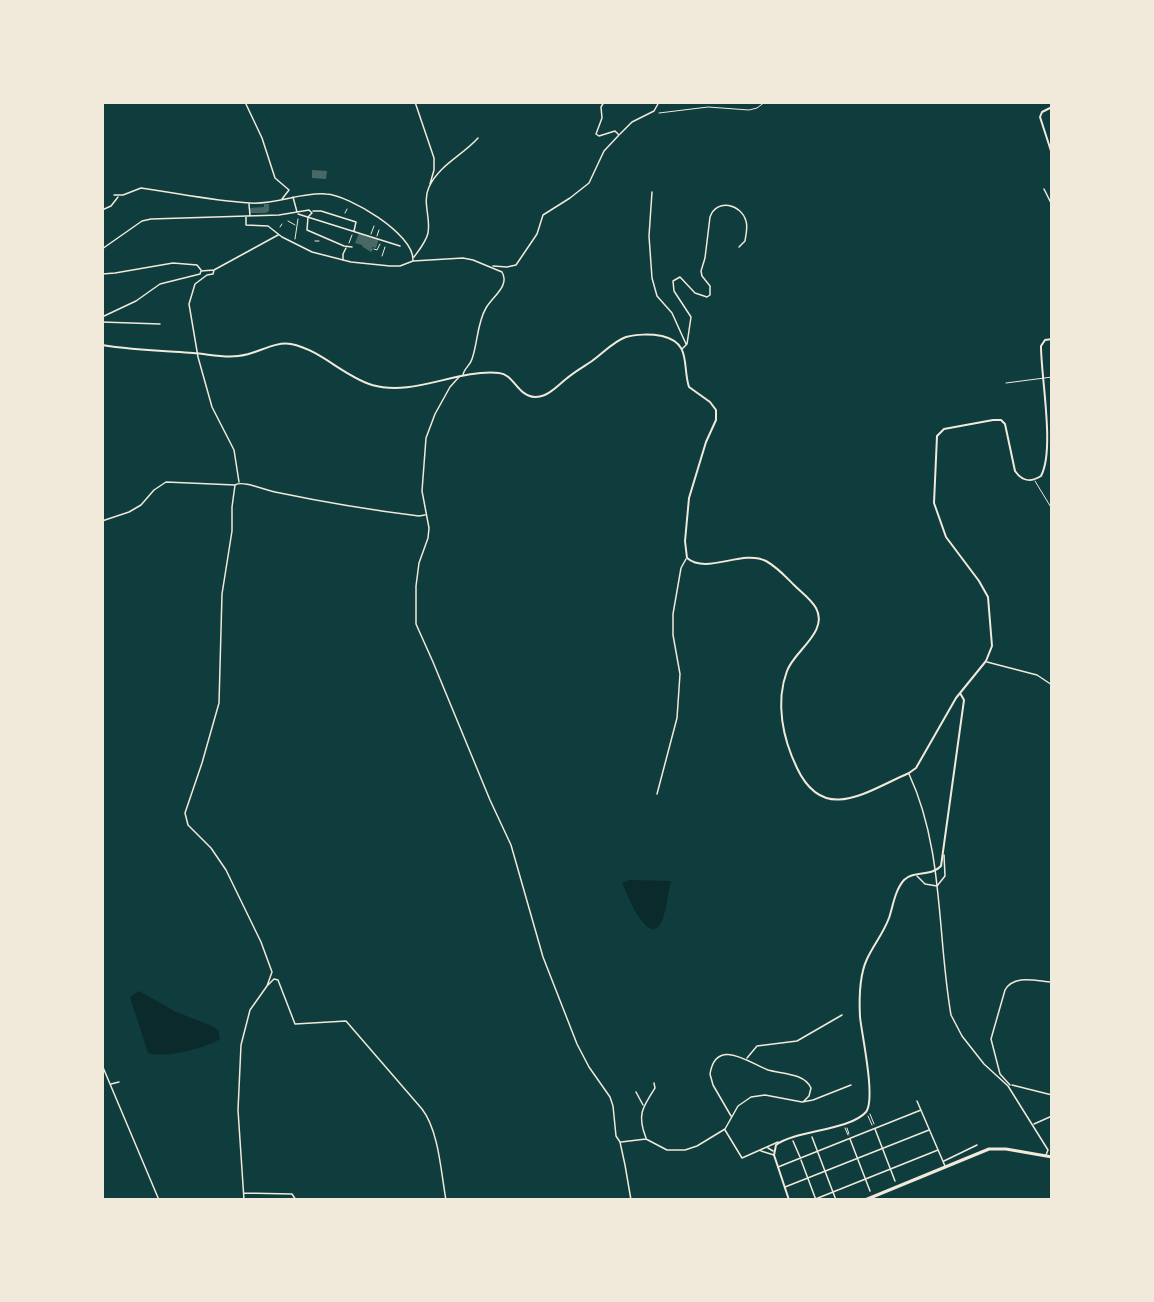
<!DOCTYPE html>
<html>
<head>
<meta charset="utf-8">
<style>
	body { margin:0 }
	#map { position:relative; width:1154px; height:1302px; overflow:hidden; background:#0f3d3e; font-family:"Noto Sans",sans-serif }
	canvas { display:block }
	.frame { position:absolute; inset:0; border:104px solid #f1e9da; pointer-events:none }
</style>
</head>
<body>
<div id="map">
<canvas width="1154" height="1302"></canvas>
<div class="frame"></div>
</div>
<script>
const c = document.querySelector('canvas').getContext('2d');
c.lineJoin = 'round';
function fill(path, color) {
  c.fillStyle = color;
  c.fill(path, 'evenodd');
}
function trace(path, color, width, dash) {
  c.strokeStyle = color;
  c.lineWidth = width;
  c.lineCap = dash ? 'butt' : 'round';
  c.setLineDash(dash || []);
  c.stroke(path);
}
const water = new Path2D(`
	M629,880L671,881C668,892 666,914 661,923C647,947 626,891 622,883Z
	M139,991L176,1012L210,1025L218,1030L220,1039C206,1048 163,1059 148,1053L130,997Z`);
const building = new Path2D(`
	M312,170L327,171L326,179L312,178Z
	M264,204H269V211L266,213H250V208L264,207Z
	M359,233L379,239L376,248L372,247L373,250L371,252L363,247L362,245L355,243Z`);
const path = new Path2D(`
	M659,113L708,107L749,110L757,108L765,102
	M345,213L347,209
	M288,221L295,225
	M280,227L282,224
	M371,234L374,226
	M377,236L379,230
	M295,239L298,219
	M315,241H319
	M349,243L352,235
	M374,249L377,250L380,244
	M382,256L385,247
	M870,1114L874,1124
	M868,1116L872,1125
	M845,1128L848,1135
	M847,1128L849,1134`);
const service = new Path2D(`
	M1006,383L1052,377
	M1035,481L1052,509`);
const pedestrian = new Path2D(`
	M343,260V254L346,248
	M111,1084L119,1082`);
const minor = new Path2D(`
	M245,102L262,138L275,178L289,190L282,199
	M415,102L434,158V170L430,184
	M620,134L632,122L654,111L659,102
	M1044,189L1052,205
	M652,192L649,236L652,278L657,296L672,313L686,344
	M114,195H123L141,188C177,193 213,201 250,203C276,205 300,192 326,194C349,195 414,234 413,260
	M293,197L297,212
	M249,204L250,216
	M102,210L111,206L118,197
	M313,211H321L356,222L354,231
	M298,214L400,246
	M246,216V225L268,226L282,237L312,252L351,262L390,266H400L413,261L463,258L473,260L502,272C510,286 493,296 486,308C477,323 478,342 472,359C470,366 464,368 463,375
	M102,249L142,221L151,219L279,215L309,210L312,213L308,217L307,230L344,246L352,247
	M414,257C419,250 426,242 428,233C431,218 422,202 429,187C439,165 463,155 478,138
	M493,266L507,267L516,265L537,234L543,215L570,198L589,183L604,151L619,135L615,131L599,136L596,134L602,118L601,107L604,102
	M214,270L213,274L207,275L195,284L189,304L198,357L212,407L234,450L239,482
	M102,274L115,273L173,263L197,265L201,270
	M102,317L136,301L160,284L200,274L201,271L214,270L278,235
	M102,322L160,324
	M682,349L687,344L691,317L674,291L673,281L680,277L695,293L707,297L710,295V286L702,276L701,271L705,258L710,217C717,198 741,204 746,221C748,227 746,234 745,241L739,247
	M459,377L450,387L435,414L426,438L422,491L429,528L428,538L419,563L416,586V624L433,662L490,800L511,845L543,957L577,1044L589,1067L610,1097L613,1106L616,1136L620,1142L625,1165L631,1200
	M235,485L232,507V531L222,594L219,703L202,763L185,813L188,825L211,848L226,870L261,942L272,972L267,986L250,1010L241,1045L238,1110L244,1200
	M102,521L129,512L141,505L154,490L166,482L235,485C243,480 264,490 275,492C323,502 370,510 419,516L425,515
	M987,662L1037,675L1052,685
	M909,774C944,849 937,935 951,1015L962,1036L984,1064L1008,1086L1048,1150L1046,1155
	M657,794L677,718L680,674L673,635V614L681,568L686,559
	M917,876L925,884L937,886L945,876L944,855
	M268,985L274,979L278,980L295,1024L346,1021L422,1109C439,1131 441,1173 446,1200
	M747,1058L757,1046L797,1041L842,1015
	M102,1065L159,1200
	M1010,1085L1000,1074L991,1039L1005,990C1014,974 1036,981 1052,982
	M1012,1085L1052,1095
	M636,1092L643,1105
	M917,1101L945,1166
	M731,1116L713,1085L710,1074C716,1036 751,1064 768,1070C782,1074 804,1073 811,1088L809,1096L803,1102
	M1034,1124L1052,1116
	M875,1129L895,1181
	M725,1130L742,1158L778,1142
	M812,1137L836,1200
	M646,1138C637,1115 642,1108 655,1088L654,1083
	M850,1139L870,1191
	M793,1141L800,1157
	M621,1142L646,1139L667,1150H685L697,1146L725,1129L738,1106L751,1097L765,1095L802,1102L813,1100L851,1085
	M768,1148L773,1151
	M761,1151L774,1155
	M801,1160L816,1200
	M944,1161L977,1145
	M778,1167L921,1110
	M785,1187L929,1130
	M244,1193L292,1194L296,1200
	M813,1200L938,1150`);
const secondary = new Path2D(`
	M1052,107L1042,112L1040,117L1052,154
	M102,345C132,350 163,351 193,353C208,354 223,358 238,356C256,355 273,341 291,344C321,350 343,376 372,385C414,397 456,369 499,373C514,374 517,396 535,397C548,397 557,386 566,379C574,372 583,367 592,361C603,353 614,341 626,337C636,334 651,334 662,336C692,343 682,366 689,387L710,402L716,410V420L706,442L689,498L685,541L687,558C707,575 742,549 766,561C777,567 785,576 794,585C801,592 811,599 816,608C829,632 794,651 787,671C775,703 783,739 797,768C824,825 867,791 909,773L916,768L956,698L986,661L992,646L988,597L979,581L946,537L934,503L937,436L944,429L993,420H1001L1005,424L1015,471C1022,481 1030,483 1041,476C1055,450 1041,378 1041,346L1045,340L1052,339
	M789,1200L774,1155L776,1145C796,1130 849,1131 866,1112C876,1099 862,1036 860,1017C859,998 859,976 867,959C874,944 883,934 889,918C893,906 895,890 904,880C914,870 931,877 941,866L964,700L960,693`);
const primary = new Path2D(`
	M865,1200L989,1149H1006L1052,1157`);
fill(water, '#0a2a2b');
fill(building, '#486865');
trace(path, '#f1e9da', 1);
trace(service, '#f1e9da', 1);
trace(pedestrian, '#f1e9da', 1.5);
trace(minor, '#f1e9da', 1.5);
trace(secondary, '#f1e9da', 2);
trace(primary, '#f1e9da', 3);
</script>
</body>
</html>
